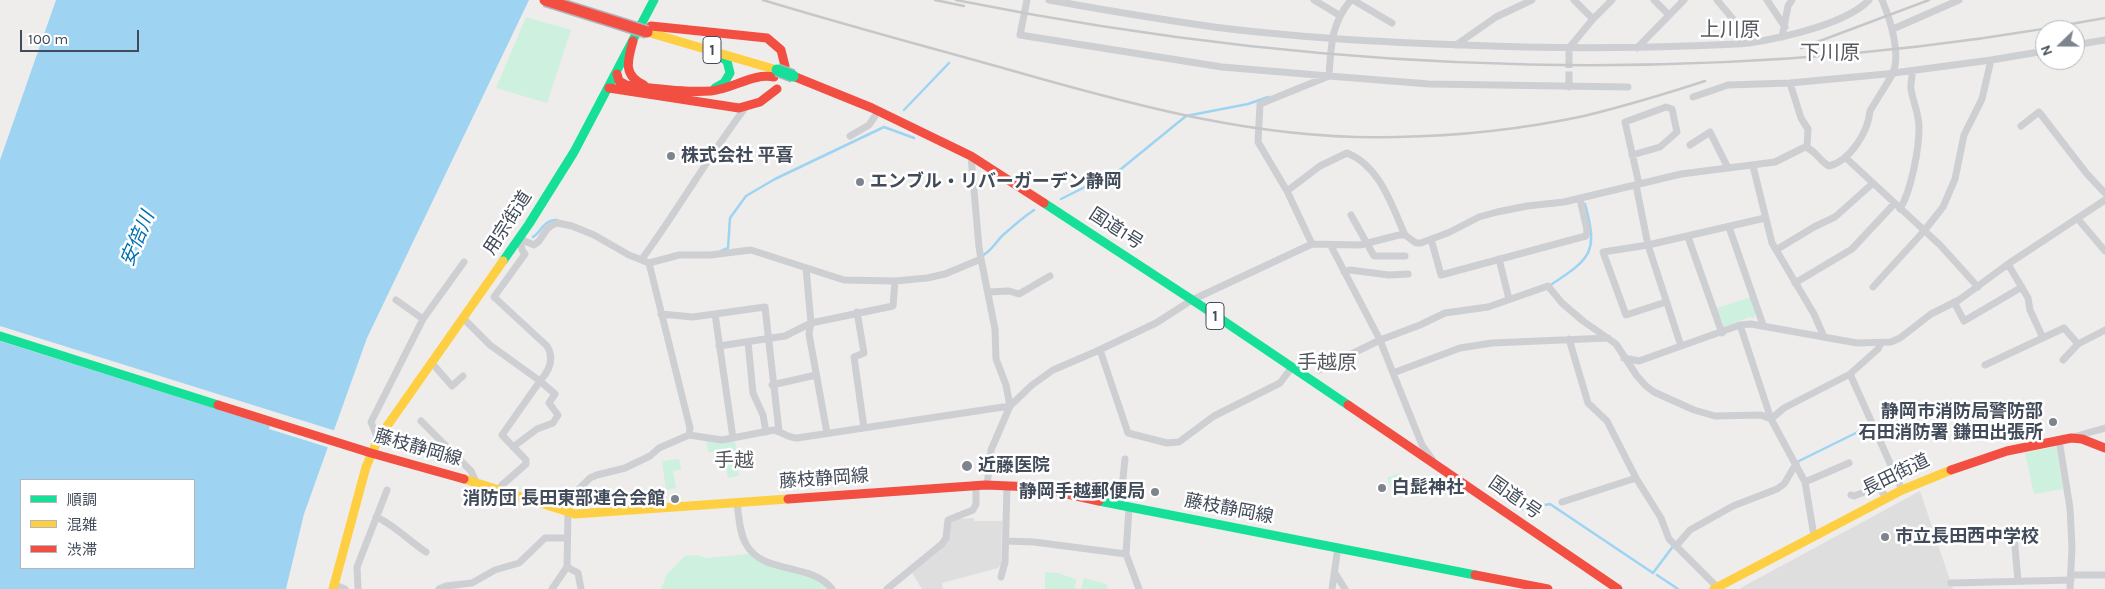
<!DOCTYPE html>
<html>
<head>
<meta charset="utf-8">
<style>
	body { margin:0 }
	#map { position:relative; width:2105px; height:589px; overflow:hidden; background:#eeedec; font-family:Karla,"Noto Sans JP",sans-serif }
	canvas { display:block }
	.legend { position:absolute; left:20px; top:479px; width:175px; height:90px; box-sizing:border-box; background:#fff; border:1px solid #b3b7bd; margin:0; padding:6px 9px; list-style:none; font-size:15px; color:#424b5a }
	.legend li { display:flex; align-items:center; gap:10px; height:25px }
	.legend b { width:25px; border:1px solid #b3b7bd }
	.north { position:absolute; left:2035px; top:20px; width:50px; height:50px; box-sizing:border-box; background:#fff; border:1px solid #b3b7bd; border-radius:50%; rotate:248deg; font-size:14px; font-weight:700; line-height:20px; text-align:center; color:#424b5a }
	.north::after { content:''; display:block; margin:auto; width:18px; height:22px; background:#7e848d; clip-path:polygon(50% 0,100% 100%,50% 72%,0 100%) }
	.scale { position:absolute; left:20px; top:30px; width:119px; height:22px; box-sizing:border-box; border:2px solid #424b5a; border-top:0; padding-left:6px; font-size:15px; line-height:18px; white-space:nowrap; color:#424b5a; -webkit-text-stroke:4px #fff; paint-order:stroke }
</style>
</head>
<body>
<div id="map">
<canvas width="2105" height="589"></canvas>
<ul class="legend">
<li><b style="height:6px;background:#16e098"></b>順調</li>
<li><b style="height:6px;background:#ffcf43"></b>混雑</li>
<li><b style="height:6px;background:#f24e42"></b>渋滞</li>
</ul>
<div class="north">N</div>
<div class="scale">100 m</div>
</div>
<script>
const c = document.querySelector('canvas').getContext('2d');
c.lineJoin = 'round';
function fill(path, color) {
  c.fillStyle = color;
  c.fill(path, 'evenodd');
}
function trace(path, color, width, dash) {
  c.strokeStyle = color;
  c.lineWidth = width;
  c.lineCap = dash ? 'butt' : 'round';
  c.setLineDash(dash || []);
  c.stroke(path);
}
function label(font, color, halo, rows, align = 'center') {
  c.font = font + ' Karla,"Noto Sans JP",sans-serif';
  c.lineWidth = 5;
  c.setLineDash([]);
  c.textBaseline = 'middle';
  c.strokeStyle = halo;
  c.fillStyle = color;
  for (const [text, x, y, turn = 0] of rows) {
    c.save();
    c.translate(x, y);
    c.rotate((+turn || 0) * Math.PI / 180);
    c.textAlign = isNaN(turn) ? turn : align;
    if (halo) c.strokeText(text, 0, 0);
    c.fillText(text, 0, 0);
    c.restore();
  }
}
const education = new Path2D(`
	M1920,491L1953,589H1739L1746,585Z
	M974,518V521H1002L1001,564L998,568L942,583L943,589H922L912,573L939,551L944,545L949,522L954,519Z`);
const green = new Path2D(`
	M526,17L571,30L547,103L496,88Z
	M1751,297L1756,313L1754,318L1749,317L1724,327L1717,308Z
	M706,441L735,442L739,476L728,478L724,451L708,452Z
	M2056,446L2063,489L2034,494L2025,453Z
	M679,459L681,469L673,471L676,488L666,490L662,461Z
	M1399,473L1404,479V495H1394L1387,478Z
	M749,554L764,563L815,579L829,589H661L667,574L685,556L696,555L706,558Z
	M1045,572L1059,573L1077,580L1074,587L1079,589H1045Z
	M1084,578L1106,584L1108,589H1081Z`);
const water = new Path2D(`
	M56,0H529L367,338L304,514L286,589H0V160ZM21,480H194V568H21Z`);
const pier = new Path2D(`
	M0,326L336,431L330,448L269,429L270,426L0,341Z`);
const stream = new Path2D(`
	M904,110L949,63
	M1061,199L1121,169L1186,116L1248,104L1268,97
	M533,237C542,231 544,219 557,220
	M721,251L728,248L730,218L746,196L775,179L884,127L914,138
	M981,256C990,253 995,243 1002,236C1012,227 1022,218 1034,210
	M1552,284C1592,258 1598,251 1585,204
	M1797,462L1870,426
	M1523,509L1550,504L1653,573L1674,545
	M1657,575L1678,589`);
const streetTunnel = new Path2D(`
	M1569,61V76`);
const street = new Path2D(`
	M1027,0L1020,35L1222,67L1329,76L1429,84L1628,87
	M1049,0C1104,10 1158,19 1214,27C1316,40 1420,44 1523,47C1577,48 1631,48 1686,46C1707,45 1728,45 1749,43C1782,38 1846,24 1869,0
	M1314,0L1339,15
	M1353,0L1392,23
	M1574,0L1593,19
	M1654,0L1669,15
	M1717,0L1752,42
	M1767,0L1785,27
	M1893,29L1959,0
	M1782,37L1788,6L1792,0
	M1456,45L1496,17L1532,0
	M2075,45L2105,40
	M1637,48L1684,0
	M1569,61V48L1593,19L1612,0
	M1569,76V87
	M1790,83L1801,118L1808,129L1807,147
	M1693,97L1728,85L1790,83L1886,74L1991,60L2045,51
	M2021,126L2039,112L2087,174L2105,193
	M850,136L869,125L875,116
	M1690,145L1710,132L1728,168
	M1632,155L1660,147L1677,132L1672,109L1666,107L1625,122L1639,184
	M1846,158L1940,245L1978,287
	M1753,166L1772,243L1814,314L1824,337
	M1636,185L1648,245L1681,346
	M1287,191L1320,166L1347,153C1380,166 1392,206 1405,235
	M1900,209C1911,191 1919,150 1919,127C1919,114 1913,102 1911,89C1910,83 1913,77 1912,71
	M1351,215L1374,256H1405
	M2078,219L2105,251
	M1729,227L1763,325
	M1688,237L1722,333
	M520,239L534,245L539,241L547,229L552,225L558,223L572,226L594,235L629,255L649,263L679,255H710L751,250L844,280L895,281L927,278L945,274L981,259L979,247L971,156
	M1431,239L1441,275L1582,237L1586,236L1587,230L1580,199
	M1312,244L1287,191L1258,142L1260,104L1329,76C1331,47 1331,23 1351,0
	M1331,246L1380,340L1393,373L1460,348L1492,343L1608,338
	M1776,250L1814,227L1835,217L1872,184
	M642,259C678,210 708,157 745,108
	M1499,259L1509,299
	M649,263L690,428L689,435
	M2008,264L2028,298L2030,310L2043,338
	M806,268L811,323L809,334L827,433
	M1344,272L1350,270L1389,275L1408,274
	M1795,283L1852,249L1894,204
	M1873,287L1924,231L1943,207L1955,179L1964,135L1982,99L1991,60
	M989,292L1009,291L1019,294L1050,276
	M1666,302L1626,315L1603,252L1648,245L1765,218
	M1954,302L1964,321L2022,287
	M857,312L864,353L854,357L864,428
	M661,314L693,317L765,307L779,431
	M715,314L733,438
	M463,318L490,345L540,381C549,371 555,359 547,346L494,297L525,254L522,250L520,239
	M423,319L464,262
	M1740,325L1771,419L1805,482L1814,536
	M1569,339L1588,403L1607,421L1636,478L1661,518L1669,539L1717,587
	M748,342L753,393L763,415L766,432
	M719,346L785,336L811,323L893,306L895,281
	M1100,350L1128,433L1167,443L1179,442L1214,416L1280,383L1292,367
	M1624,358L1639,361L1740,325L1751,324L1857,343L1891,342L1900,338L1931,314L1959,300L2008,264L2105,200
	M2063,360L2078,344L2105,330
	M431,362L452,386L463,376
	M1985,365L2064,328L2078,344
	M1319,370L1380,340L1420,325L1445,313L1488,307L1548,286L1562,303L1583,321L1616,344L1637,376L1646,386L1654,392L1694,410L1715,416L1761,415L1771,419L1784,408L1850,374L1878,349L1881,343
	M1393,373L1422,445L1432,459
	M1850,374L1902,490
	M772,385L816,375
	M421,421L471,471L477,484
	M2073,437L2105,428
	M378,439L371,422L423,319L396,300
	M2059,440L2070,508L2072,547L2070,589
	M1805,482L1849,463
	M987,486L991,450L1010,406L1032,385L1053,370L1095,352L1156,323L1192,300L1312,244L1360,245L1399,235H1405L1416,243H1421L1450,232L1479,217L1497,212L1527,206L1564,202L1681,174L1775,162L1805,147C1816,150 1819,161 1829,166C1850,161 1868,132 1870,111C1877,99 1885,87 1892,75C1902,55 1890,19 1882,0
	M499,491L502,485L526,464V460L502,435L540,381L555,394L549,403L558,415L553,423L537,429L513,447
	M576,492L590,478L597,475L625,468L650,456L659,448L689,435L722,440L774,430C782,432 788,438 797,438L1010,406L1006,385L996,359L995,329L981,259
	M1851,495L1854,496L1878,487L1887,498
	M1562,502L1636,478
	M737,503C739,516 739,532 746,544C762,575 812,562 832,589
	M1120,506L1125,459
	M1129,508L1126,554L1139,589
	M376,517C392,523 409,541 426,552
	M2014,536L2018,581
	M1006,541L1034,542L1126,554
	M1677,545L1690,530L1733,506L1777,489L1784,484L1796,464
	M567,567L578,573L581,589
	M1335,573L1345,589
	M2071,575H2105
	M1001,577L1005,562L1007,486
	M1951,583L2071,580
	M335,585L345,589
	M358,589L357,567L387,490
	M439,589L446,586L472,583L495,570L519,563L545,538H567
	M552,589L567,567L568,512
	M887,589L942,544L946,538L948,520L973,510L976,504V486
	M1332,589L1338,547`);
const fast = new Path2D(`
	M715,88L724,83L730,73L727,61L717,54
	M1044,203L1203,307L1348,405
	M503,261L529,224L574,152L654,0
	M0,336L218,405
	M1099,501L1475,575`);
const slow = new Path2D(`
	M647,32L777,70
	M464,479L575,514L788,499
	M333,589L366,467L378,439L503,261
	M1714,589L1902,490L1951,470`);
const jam = new Path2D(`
	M651,26L767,38L781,50L785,66
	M633,41C628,60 622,75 644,85
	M617,74L619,81L626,85C654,88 683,93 711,91C733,89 752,73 774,77
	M793,76L872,108L971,156L1044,203
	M609,88L739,108L760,102L777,89
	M218,405L371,453L464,479
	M1348,405L1618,589
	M1951,470L2007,451L2071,438L2082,439L2105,448
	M788,499L985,485L1035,487L1099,501
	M1475,575L1548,589`);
const rail = new Path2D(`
	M763,0C845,25 928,47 1010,70C1136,106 1264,141 1396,137C1458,136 1523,129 1584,116C1625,106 1665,94 1705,81
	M935,0L964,6
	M956,0C1333,76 1726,90 2105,18
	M1801,48L1929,0`);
const fastBridge = new Path2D(`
	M777,70L793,76`);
const jamBridge = new Path2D(`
	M545,0L647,32`);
const markers = [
	[671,156,5,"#7e848d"],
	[860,182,5,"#7e848d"],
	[2053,422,5,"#7e848d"],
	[967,466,6,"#7e848d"],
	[1382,488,5,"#7e848d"],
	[1155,492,5,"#7e848d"],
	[675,499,5,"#7e848d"],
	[1885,537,5,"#7e848d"]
];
const shields = [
	[712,50,18],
	[1215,316,18]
];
const shieldNames = [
	["1",712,50],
	["1",1215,316]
];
const poiNames = [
	["株式会社 平喜",681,156],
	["エンブル・リバーガーデン静岡",870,182],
	["静岡市消防局警防部",2043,412,"right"],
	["石田消防署 鎌田出張所",2043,433,"right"],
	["近藤医院",978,466],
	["白髭神社",1392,488],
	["静岡手越郵便局",1145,492,"right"],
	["消防団 長田東部連合会館",665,499,"right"],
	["市立長田西中学校",1895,537]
];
const streetNames = [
	["用宗街道",508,223,-57],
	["国道1号",1116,229,33],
	["藤枝静岡線",418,448,16],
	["長田街道",1896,475,-26],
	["藤枝静岡線",824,479,-4],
	["国道1号",1515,498,35],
	["藤枝静岡線",1229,509,11]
];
const waterNames = [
	["安倍川",138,239,-67]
];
const quarterNames = [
	["上川原",1730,30],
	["下川原",1830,53],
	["手越原",1327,363],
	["手越",734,461]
];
fill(education, '#dfdede');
fill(green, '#cef0df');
fill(water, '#9ed4f2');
fill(pier, '#eeedec');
trace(stream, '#9ed4f2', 2.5);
trace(streetTunnel, '#cccdcf', 7, [7, 3.5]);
trace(street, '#cdcfd2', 7);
trace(fast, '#16e098', 9);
trace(slow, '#ffcf43', 9);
trace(jam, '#f24e42', 9);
trace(rail, '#c5c7c9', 2.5);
trace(fastBridge, '#b1b4bd', 14, []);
trace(jamBridge, '#b1b4bd', 14, []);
trace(fastBridge, '#16e098', 11);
trace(jamBridge, '#f24e42', 11);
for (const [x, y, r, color] of markers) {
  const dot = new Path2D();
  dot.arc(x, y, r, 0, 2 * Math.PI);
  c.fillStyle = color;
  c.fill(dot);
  trace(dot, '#fff', 2);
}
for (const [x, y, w] of shields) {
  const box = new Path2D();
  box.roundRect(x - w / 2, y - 13.5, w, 27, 4);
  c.fillStyle = '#fff';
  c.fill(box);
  trace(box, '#424b5a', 1);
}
label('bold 16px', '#424b5a', null, shieldNames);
label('bold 18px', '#424b5a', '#fff', poiNames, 'left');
label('18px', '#424b5a', '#fff', streetNames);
label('italic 19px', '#0070b0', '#fff', waterNames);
label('20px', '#585a61', '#fff', quarterNames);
</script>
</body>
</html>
